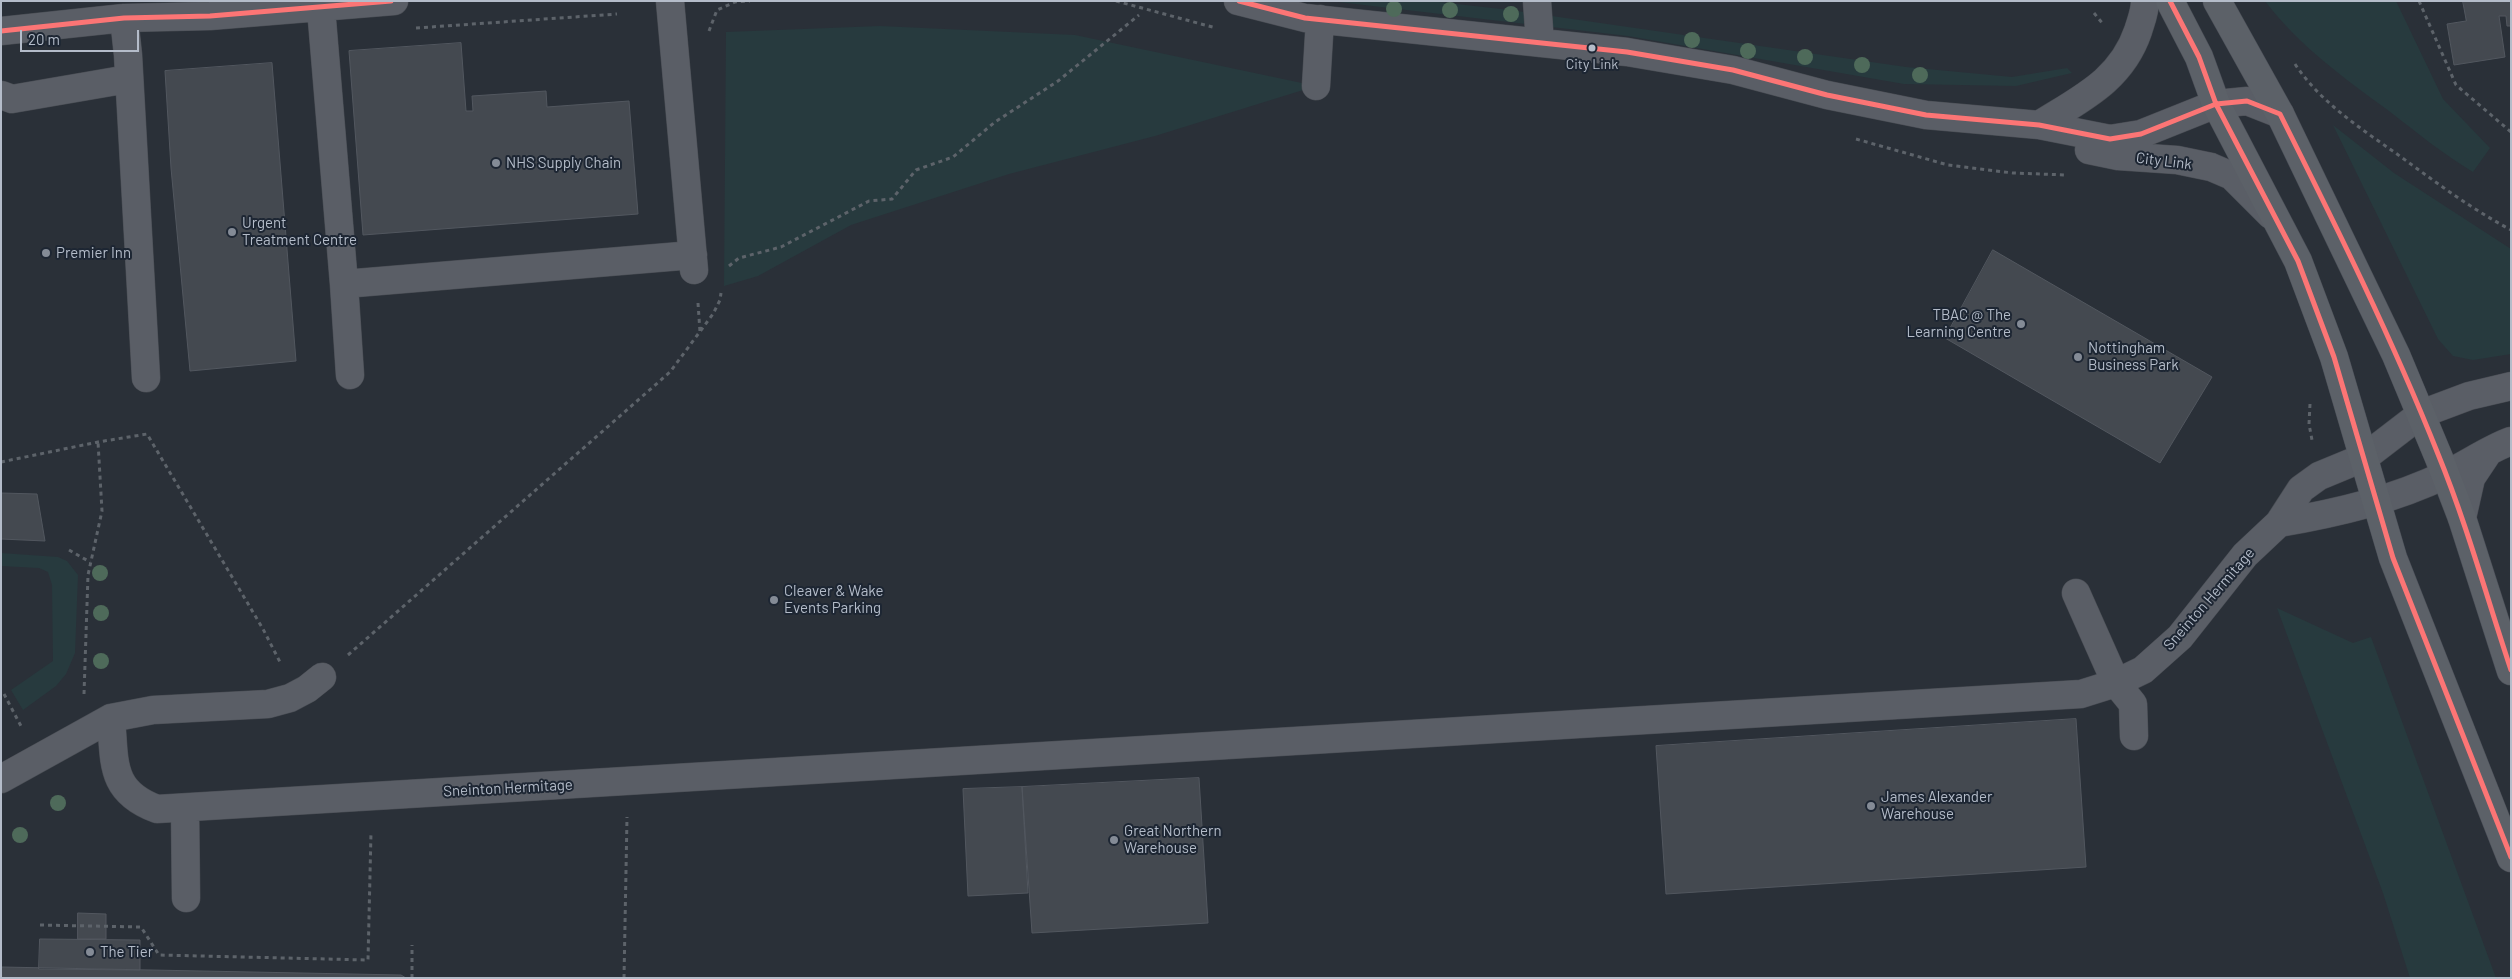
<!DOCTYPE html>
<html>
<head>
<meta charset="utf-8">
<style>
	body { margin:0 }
	#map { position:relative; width:2512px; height:979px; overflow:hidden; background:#2a3038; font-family:Barlow,sans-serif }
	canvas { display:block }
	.frame { position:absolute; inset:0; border:2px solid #b4bcc9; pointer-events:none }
	.scale { position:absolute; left:20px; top:30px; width:119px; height:22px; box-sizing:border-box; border:2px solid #b4bcc9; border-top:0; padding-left:6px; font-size:15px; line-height:18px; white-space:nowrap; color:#b4bcc9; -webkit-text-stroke:4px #1d2633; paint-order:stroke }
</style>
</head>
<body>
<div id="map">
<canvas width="2512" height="979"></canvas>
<div class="frame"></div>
<div class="scale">20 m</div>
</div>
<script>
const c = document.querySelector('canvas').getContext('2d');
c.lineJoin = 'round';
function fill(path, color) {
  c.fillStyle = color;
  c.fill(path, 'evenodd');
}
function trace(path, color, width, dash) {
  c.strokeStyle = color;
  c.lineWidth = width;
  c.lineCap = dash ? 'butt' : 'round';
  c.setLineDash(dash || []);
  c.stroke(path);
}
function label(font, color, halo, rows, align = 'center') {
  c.font = font + ' Barlow,sans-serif';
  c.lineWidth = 4;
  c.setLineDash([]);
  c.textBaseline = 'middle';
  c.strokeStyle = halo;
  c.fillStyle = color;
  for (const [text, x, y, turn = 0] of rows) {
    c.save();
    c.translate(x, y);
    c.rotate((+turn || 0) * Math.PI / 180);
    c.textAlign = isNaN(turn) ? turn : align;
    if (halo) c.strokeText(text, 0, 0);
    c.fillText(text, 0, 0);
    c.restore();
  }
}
const green = new Path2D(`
	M1330,1H1430L1510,10L1906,67L2012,77L2067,68L2072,73L2016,86L1904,84L1628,36Z
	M2265,1H2396L2443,99L2490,148L2473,172C2443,154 2416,132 2389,111C2344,78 2299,46 2265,1Z
	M880,26L1075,35L1316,86L1155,136L1009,174L851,225L758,276L724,286L726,32Z
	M2333,125L2394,173L2511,249V354L2473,360L2453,356L2438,339Z
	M1,553L58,557L67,561L78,575L75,653L66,674L56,686L23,710L11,690L53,661L52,585L48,572L39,568L1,566Z
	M2277,608L2353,643L2371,637L2496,978H2410L2383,893Z`);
const building = new Path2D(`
	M2463,1H2511V26H2507L2506,16H2499L2505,57L2454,65L2447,24L2466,21Z
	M461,43L466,111H473L472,96L546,91L547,107L629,101L638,214L363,235L349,51Z
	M272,63L296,361L190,371L171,168L165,71Z
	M1993,250L2212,377L2160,463L1945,338Z
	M1,493L37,494L45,541L1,539Z
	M2076,719L2086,867L1666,894L1656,746Z
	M1199,778L1208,923L1032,933L1022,787Z
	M1022,787L1028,893L968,896L963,789Z
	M78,913L106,914V939H78Z
	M40,939L140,940V970L39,969Z
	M1,967L401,975L406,978H1Z`);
const path = new Path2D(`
	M1116,1L1216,28
	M2419,1L2456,85L2511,132
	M2094,13L2103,24
	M416,28L617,14
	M709,31L717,10L735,2L750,1
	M2295,64C2320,102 2360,128 2397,154C2434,181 2470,208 2511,230
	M1856,139L1948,165L2013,173L2066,175
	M729,266L739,258L781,247L869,201L892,199L916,170L953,157L995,122L1058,81L1139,15
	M698,303L700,332
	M2310,404L2309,424L2312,440
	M1,462L98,442L147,434L263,629L281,664
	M69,550L90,562
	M348,655L670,372L713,314L720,300L721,293
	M4,694L22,728
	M84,694L88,575L102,511L98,442
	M40,925L141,927L159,955L368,960L371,832
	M412,978V945
	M624,978L627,817`);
const minor = new Path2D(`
	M670,1L694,270
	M1238,1L1305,18L1627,52L1733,70L1827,95L1926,115L2039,125L2110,139L2141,134L2216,104L2247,101L2280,114
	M1537,1L1540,43
	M321,8L344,284L350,375
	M124,18L128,55L146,378
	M1,31L124,18L210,16L394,1
	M1316,86L1320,19
	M1,95L12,99L128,79
	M2039,125C2080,99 2121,81 2138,31C2141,21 2145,12 2145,1
	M2089,150L2118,156L2177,160L2211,167L2232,176L2271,215
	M344,284L693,255
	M2462,518L2471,478L2487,454
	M2279,523C2337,513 2393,500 2447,474C2468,464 2489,449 2511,441
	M2076,593L2116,683L2133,704L2134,736
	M111,718C115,762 109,791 157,809L2081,694L2116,683L2143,670L2180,637L2245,555L2279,523L2301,489L2319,476L2365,457L2421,414L2469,396L2511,386
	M1,779L111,718L153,710L268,704L290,698L307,689L322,677
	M185,808L186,898`);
const major = new Path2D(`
	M2170,1L2199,57L2216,104L2298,261L2334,357L2393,558L2511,858
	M2217,1L2280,114L2396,355L2439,458L2462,518L2511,671`);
const bus1 = new Path2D(`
	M1239,1L1305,18L1627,52L1733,70L1827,95L1926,115L2039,125L2110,139L2141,134L2216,104L2247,101L2280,114C2336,226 2392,338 2438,454C2467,525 2487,598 2511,670
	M2170,1L2199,57L2216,104L2298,261L2334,357L2393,558L2511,857
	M1,31L124,18L210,16L391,1`);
const trees = [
	[1394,9],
	[1450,10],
	[1511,14],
	[1692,40],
	[1748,51],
	[1805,57],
	[1862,65],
	[1920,75],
	[100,573],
	[101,613],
	[101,661],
	[58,803],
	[20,835]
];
const markers = [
	[1592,48,4.5,"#b4bcc9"],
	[496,163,5,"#848b96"],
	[232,232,5,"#848b96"],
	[46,253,5,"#848b96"],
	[2021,324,5,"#848b96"],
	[2078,357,5,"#848b96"],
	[774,600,5,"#848b96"],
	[1871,806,5,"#848b96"],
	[1114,840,5,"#848b96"],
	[90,952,5,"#848b96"]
];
const busNames = [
	["City Link",1592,64]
];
const streetNames = [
	["City Link",2164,161,7],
	["Sneinton Hermitage",2209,599,-49],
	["Sneinton Hermitage",508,788,-3]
];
const poiNames = [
	["NHS Supply Chain",506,163],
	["Urgent",242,223],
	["Treatment Centre",242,240],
	["Premier Inn",56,253],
	["TBAC @ The",2011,315,"right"],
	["Learning Centre",2011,332,"right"],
	["Nottingham",2088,348],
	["Business Park",2088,365],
	["Cleaver & Wake",784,591],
	["Events Parking",784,608],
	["James Alexander",1881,797],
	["Warehouse",1881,814],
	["Great Northern",1124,831],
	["Warehouse",1124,848],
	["The Tier",100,952]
];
fill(green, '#273a3e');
fill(building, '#444950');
trace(building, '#52575f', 1);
trace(minor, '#484c53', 29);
trace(major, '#484c55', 29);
trace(path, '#5d636a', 3, [4, 4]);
trace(minor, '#5a5e66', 28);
trace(major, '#5c6168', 28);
trace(bus1, '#fc7575', 5);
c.fillStyle = '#4e6a5a';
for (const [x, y] of trees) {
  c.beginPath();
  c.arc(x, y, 8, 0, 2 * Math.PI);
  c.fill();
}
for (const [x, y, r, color] of markers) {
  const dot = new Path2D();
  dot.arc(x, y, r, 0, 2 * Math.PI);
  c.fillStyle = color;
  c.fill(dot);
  trace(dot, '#1d2633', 2);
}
label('14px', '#b4bcc9', '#1d2633', busNames);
label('15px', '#b4bcc9', '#1d2633', streetNames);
label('15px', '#b4bcc9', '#1d2633', poiNames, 'left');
</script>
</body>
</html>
